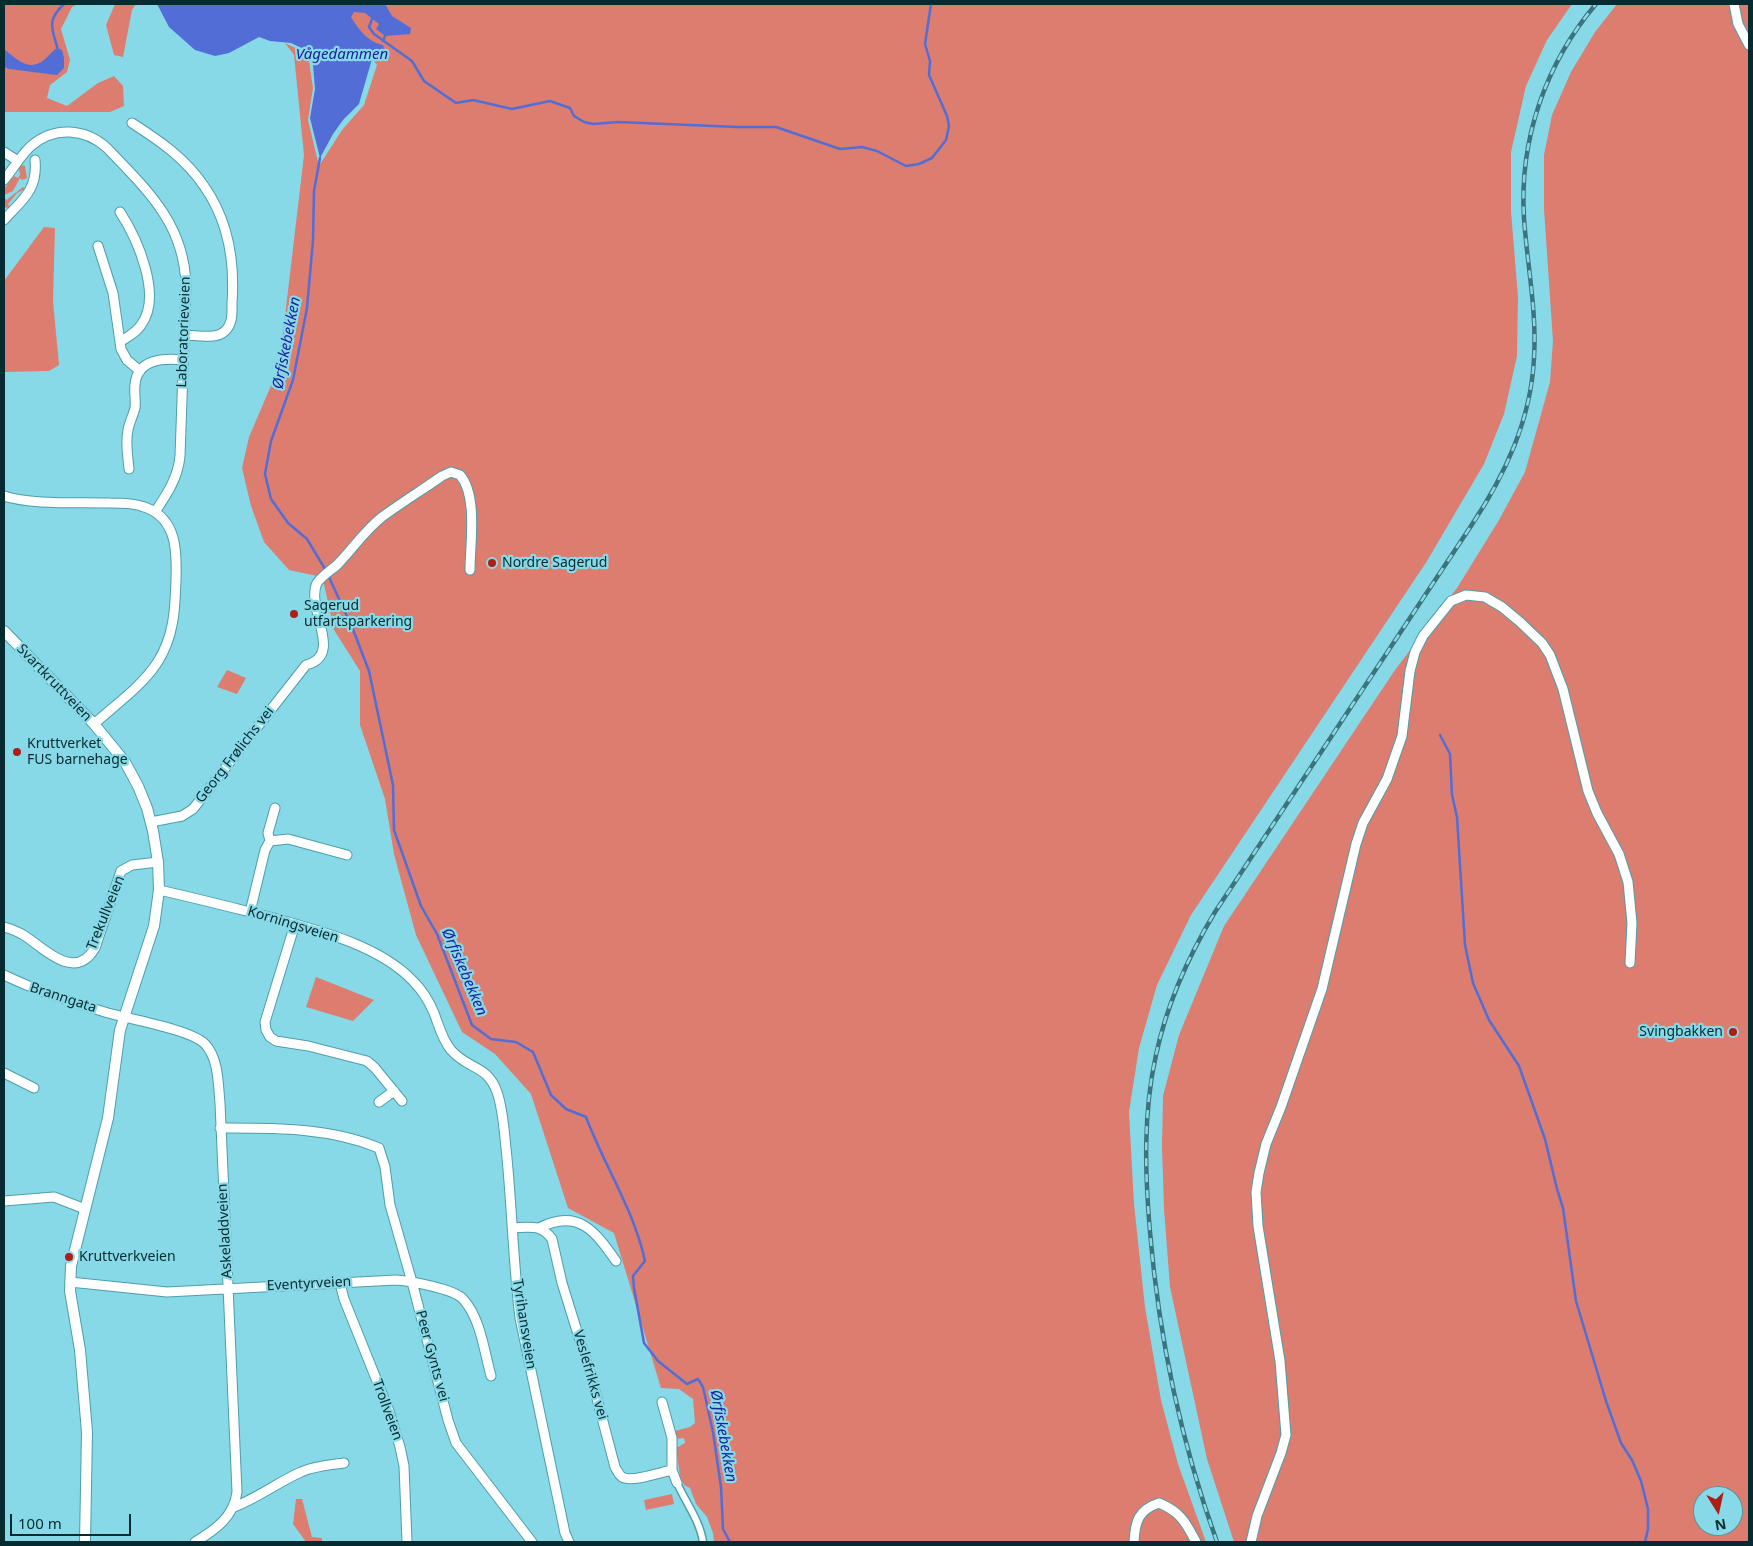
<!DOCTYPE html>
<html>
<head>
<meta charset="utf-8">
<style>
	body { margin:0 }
	#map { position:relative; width:1753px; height:1546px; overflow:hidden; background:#88d9e7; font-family:"Noto Sans",sans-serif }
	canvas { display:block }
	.frame { position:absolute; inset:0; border:5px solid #052a2f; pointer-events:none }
	.north { position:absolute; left:1693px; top:1486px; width:50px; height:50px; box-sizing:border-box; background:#88d9e7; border:1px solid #54939d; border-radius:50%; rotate:170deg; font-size:14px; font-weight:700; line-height:20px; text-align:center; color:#052a2f }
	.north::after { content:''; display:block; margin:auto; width:18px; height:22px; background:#ae1e15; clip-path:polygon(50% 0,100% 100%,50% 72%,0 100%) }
	.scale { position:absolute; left:10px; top:1514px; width:121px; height:22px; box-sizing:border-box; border:2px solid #052a2f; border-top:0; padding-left:6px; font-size:15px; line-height:18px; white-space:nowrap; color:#052a2f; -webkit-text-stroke:4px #88d9e7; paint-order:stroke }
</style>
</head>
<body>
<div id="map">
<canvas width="1753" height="1546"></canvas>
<div class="frame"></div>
<div class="north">N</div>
<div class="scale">100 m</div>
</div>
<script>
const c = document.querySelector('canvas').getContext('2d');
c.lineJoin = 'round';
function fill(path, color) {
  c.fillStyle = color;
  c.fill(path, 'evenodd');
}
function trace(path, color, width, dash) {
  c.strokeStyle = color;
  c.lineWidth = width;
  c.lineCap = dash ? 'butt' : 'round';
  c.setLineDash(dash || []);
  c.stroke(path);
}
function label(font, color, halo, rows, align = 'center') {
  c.font = font + ' "Noto Sans",sans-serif';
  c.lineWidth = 4.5;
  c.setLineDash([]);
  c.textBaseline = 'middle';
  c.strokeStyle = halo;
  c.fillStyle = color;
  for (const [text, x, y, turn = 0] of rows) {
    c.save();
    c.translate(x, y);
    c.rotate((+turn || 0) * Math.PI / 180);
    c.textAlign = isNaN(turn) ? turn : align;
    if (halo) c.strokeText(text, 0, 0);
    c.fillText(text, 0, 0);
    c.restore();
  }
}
const green = new Path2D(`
	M4,4H78L72,7L61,29L70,60L67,72L50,85L47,98L67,106L98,83L114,76L123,86L124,106L110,112H4Z
	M115,4H136L132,10L123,57L114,55L106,25Z
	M328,4H1572L1547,40L1526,86L1511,152V211L1518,297L1517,356L1504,414L1484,464L1427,561L1191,915L1157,985L1139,1048L1129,1112L1134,1204L1145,1307L1161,1400L1178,1464L1206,1542H714L713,1533L707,1517L696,1504L690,1488L684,1485L680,1476L676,1448L685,1443L684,1438L676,1439L675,1431L690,1427L695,1423L693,1399L679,1389L661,1388L614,1233L568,1208L531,1094L495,1054L462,1032L416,935L394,854L385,799L360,725V671L334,630L324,584L317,576L289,570L264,542L251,506L242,468L249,437L279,367L304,155L294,55L285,43L308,54L313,88L308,120L319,166L342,130L364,105L377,65Z
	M1617,4H1749V1542H1234L1207,1459L1170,1287L1164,1209L1162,1147L1163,1096L1179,1035L1224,926L1395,670L1457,588L1499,520L1525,472L1550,382L1553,341L1544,209V155L1552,115L1571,72L1595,32ZM1703,1496H1733V1526H1703Z
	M21,165L25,166L27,178L22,180L20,178L13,191L4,195V198L7,200L9,198L23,187L25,189L17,193L8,204L10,207L9,209L6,207L4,209V189L14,176L18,178L20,175L19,168Z
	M44,227L55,228L53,301L59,365L49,371L4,372V281Z
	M227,670L246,678L237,694L217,687Z
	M316,977L374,1000L353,1021L306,1007Z
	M672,1494L674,1504L646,1510L644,1500Z
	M296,1499H302L312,1537L322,1538V1542H306L293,1524Z`);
const water = new Path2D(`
	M157,4H385L392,16L411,28L410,34L385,36L376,29L379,24L365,13L354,12L351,17C359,30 368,42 383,45L385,51L383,55L372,59L359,104L343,120L333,134L320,158L310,118L315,89L312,53L291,43L270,41L259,37L229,53L215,56L195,50L169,27Z
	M57,48L62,50L64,58V68L57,75L9,69L4,67V49C16,59 30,73 45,59C50,55 52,51 57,48Z`);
const stream = new Path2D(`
	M372,19L369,27L374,34L412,61L424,81L456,103L473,100L512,109L550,101L570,108L574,116L584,122L593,124L618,122L737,127H776L840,149L862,147L877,151L906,166L919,164L932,158L946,140L949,126L947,116L929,75L930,61L925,44L931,4
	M383,41L385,36
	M58,50C52,28 46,21 64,4
	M320,158L314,191L313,240L307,308L293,380L271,441L265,474L271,499L288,523L307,539L325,569
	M329,577L354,632L369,671L393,785L394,830L421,906L437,934L472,1025L491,1039L516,1042L533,1052L551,1095L566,1109L586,1117C604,1165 634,1210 645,1261L633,1276L634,1288L644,1343L658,1361L687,1384L698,1379L703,1387L713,1432L721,1487L723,1529L730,1542
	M1440,735L1450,754L1452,795L1457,817L1465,945L1473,983L1489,1020L1519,1066L1545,1139L1557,1189L1563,1208L1576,1301L1606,1401L1621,1443L1632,1460L1641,1481L1648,1509V1529L1645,1542`);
const pedestrian = new Path2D(`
	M677,1483C686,1503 700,1521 703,1542`);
const minor = new Path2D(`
	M1734,4L1738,24L1749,45
	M132,123C160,141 185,158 204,186C228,220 235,261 232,303C232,312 233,324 225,331C216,340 196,335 184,335
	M4,152L18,161
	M4,180C13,169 21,155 31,146C54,126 85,128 107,148C147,190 184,223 186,285L180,456C178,478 167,494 155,512
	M120,212C137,238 163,296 141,325C136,333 127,337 120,342
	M4,220C22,200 38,190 35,160
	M98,246L113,293L121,349L127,360L140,371
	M129,469C128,457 125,443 128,430C129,423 133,416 135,408C136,400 134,393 135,385C137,359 163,358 183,360
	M4,496C31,505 79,502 110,503C122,503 135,503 147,508C177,520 177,552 176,580C175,610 174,637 157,663C141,687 115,705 94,724
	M151,822L182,816L193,809L306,665C345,655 305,608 317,583C322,576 330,571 337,565C352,550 364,531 382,517C401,503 422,490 442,476L451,472L460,475C478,496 470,544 470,570
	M270,841L288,839L347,855
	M159,890C195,898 230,907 266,916C313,929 378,944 413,981C422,990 429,1001 434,1013C439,1026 442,1039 451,1050C468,1070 487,1064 497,1092C503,1109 504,1130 506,1148C512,1205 513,1262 520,1318L565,1533L569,1542
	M250,912L265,850L270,841L268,833L275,808
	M295,924L265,1022L266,1030L270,1037L276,1041L308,1046L367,1061L375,1068L402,1101
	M4,927C11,929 19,932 25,936C45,949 75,982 95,948L121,871L132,865L158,862
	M4,975C37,991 72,1002 108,1013C130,1019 192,1030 205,1044C219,1059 218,1084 220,1103L237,1492C234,1517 215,1530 195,1542
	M4,1073L34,1088
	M379,1102L394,1091
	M220,1128C273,1128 329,1127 379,1148L385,1167L390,1205L412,1282L448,1420L456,1443L532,1542
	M4,1201L54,1197L85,1209
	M513,1228C530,1227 541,1224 552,1239L562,1283L591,1376L615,1467C617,1470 618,1474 622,1477C631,1483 661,1472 672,1470
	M539,1228C578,1208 595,1231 616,1261
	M70,1282L167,1292L396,1280C411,1281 454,1289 463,1299C481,1319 484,1351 491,1376
	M340,1283L344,1299L389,1411L400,1447L404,1466L407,1542
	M662,1402L672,1438V1470L677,1483
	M234,1507C258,1498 278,1482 301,1472C314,1466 330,1465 344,1463
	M1134,1542C1135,1522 1138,1510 1159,1503C1181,1512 1186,1523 1196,1542
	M1251,1542L1257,1516L1281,1453L1286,1435L1280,1361L1258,1226L1256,1192L1259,1173L1266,1144L1281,1107L1322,989L1356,844L1363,823L1387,779L1402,736L1410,671L1415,652L1423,636L1451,601L1466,595L1485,597L1502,607L1520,622L1542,643L1550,655L1563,689L1588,791L1597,813L1619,854L1628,882L1632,923L1630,963`);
const tertiary = new Path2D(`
	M4,631L94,724L125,762L138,786L147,808L153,831L158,862L159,890L154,926L120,1030L108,1118L71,1266L70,1291L80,1350L87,1432L85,1542`);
const rail = new Path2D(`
	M1217,1542C1181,1442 1159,1338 1150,1232C1145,1173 1143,1113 1156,1055C1167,1003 1188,957 1215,912L1471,526C1505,475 1531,420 1534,358C1537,311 1527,264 1524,218C1519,139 1546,63 1596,4`);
const markers = [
	[492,563,5,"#ae1e15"],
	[294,614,5,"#ae1e15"],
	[17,752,5,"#ae1e15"],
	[1733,1032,5,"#ae1e15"],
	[69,1257,5,"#ae1e15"]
];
const streetNames = [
	["Laboratorieveien",184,332,-88],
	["Svartkruttveien",54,683,46],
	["Georg Frølichs vei",235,755,-52],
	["Trekullveien",106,913,-68],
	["Korningsveien",293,925,17],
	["Branngata",63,998,18],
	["Askeladdveien",225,1231,-93],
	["Eventyrveien",309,1284,-3],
	["Tyrihansveien",524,1324,81],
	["Peer Gynts vei",432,1356,75],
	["Veslefrikks vei",590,1375,74],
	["Trollveien",387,1410,70]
];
const poiNames = [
	["Nordre Sagerud",502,563],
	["Sagerud",304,606],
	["utfartsparkering",304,622],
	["Kruttverket",27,744],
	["FUS barnehage",27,760],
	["Svingbakken",1723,1032,"right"],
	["Kruttverkveien",79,1257]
];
const waterNames = [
	["Vågedammen",342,55],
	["Ørfiskebekken",287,343,-79],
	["Ørfiskebekken",464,972,67],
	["Ørfiskebekken",723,1436,80]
];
fill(green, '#dc7d6f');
fill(water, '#526ed6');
trace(stream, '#526ed6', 2.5);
trace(pedestrian, '#4d9eab', 9);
trace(minor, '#4d9eab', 11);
trace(tertiary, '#4d9eab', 12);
trace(pedestrian, '#fff', 6);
trace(minor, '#fff', 9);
trace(tertiary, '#fff', 10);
trace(rail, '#3c737c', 4.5);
trace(rail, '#88d9e7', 2.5, [8]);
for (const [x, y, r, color] of markers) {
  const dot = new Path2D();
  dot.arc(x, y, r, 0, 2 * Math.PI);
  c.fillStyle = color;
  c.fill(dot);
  trace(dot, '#88d9e7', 2);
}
label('14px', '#052a2f', '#88d9e7', streetNames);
label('14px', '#052a2f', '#88d9e7', poiNames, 'left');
label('italic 15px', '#1b219d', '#88d9e7', waterNames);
</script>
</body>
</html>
